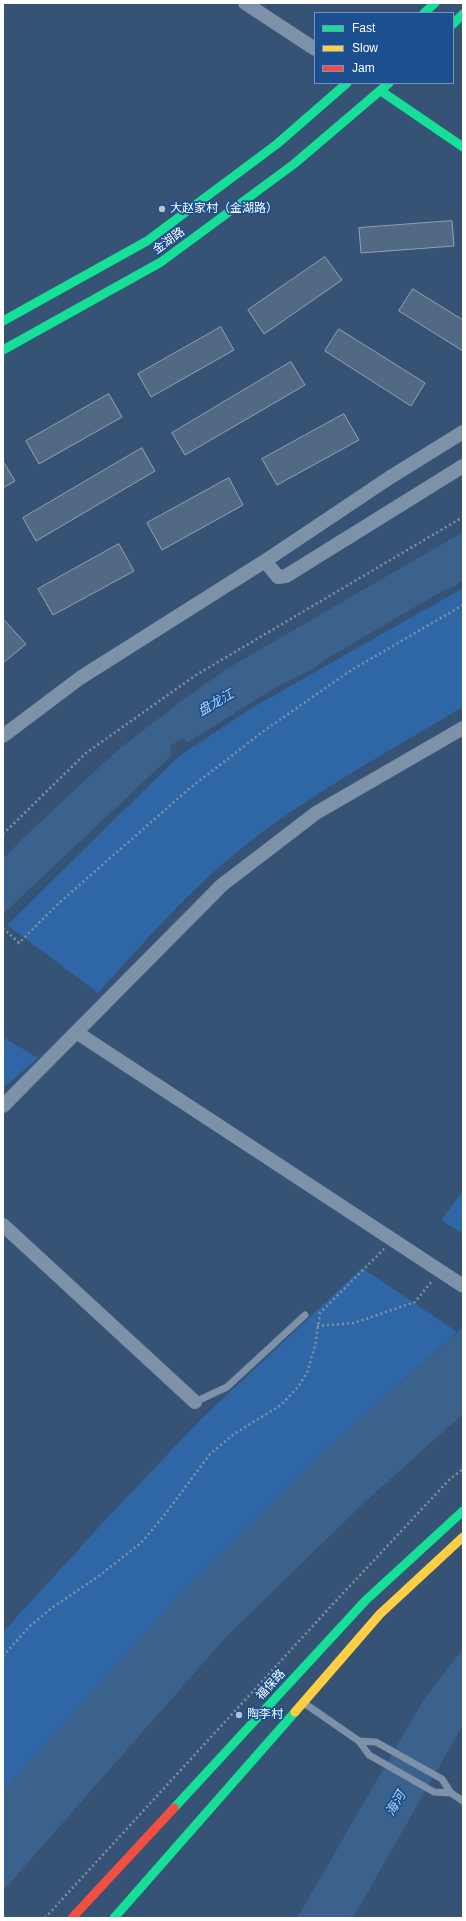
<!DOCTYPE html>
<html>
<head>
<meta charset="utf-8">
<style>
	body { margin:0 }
	#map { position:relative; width:466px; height:1921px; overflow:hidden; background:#365274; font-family:Arial,sans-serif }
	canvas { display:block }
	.frame { position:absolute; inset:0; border:4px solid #fff; pointer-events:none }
	.legend { position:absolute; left:314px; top:12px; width:140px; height:72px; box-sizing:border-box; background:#1b4f8f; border:1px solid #7695bc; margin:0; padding:5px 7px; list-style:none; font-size:12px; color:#fff }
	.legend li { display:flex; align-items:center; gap:8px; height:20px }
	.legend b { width:20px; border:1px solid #7695bc }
</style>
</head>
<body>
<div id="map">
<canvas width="466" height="1921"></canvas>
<div class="frame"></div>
<ul class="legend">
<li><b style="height:5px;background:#16e098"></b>Fast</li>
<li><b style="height:5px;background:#ffcf43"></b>Slow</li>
<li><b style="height:5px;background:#f24e42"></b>Jam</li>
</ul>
</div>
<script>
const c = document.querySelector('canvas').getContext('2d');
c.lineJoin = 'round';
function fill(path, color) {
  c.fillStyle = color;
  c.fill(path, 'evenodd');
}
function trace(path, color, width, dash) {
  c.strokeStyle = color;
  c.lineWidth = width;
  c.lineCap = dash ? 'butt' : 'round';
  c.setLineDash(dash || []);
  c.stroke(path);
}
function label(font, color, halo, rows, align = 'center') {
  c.font = font + ' Arial,"Noto Sans SC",sans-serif';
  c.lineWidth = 3.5;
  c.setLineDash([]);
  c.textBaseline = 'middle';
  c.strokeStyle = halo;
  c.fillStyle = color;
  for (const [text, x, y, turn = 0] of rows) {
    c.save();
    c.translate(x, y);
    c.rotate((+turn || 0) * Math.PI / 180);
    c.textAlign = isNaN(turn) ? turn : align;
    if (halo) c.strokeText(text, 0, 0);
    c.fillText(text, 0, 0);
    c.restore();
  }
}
const green = new Path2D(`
	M463,588V707C386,753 306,796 236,853C185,894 142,945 98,993L7,925L179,756L250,709Z
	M3,1037L38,1058L3,1088Z
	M463,1191V1234L441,1220Z
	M362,1268L457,1332L326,1449L180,1594L3,1791V1632L109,1516L200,1420Z`);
const water = new Path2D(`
	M463,532V580L454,587L444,590L328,658L314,668L273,689L187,743L183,738L170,746L172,755L3,914V859L23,838L120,748L186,698L223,671Z
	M463,1327V1414L367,1500L226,1637L3,1891V1791L180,1594L326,1449Z
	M463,1649V1725L353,1918H297L424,1699Z`);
const building = new Path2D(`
	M452,221L454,246L361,253L359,228Z
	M325,257L342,280L264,334L248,310Z
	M413,289L463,320V351L399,311Z
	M221,327L234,350L151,397L138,374Z
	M339,329L425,383L411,406L325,351Z
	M291,362L305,385L185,455L172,433Z
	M109,394L122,417L39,464L26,441Z
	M344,414L359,440L277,485L262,459Z
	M142,448L155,471L36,541L23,518Z
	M3,461L15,481L3,488Z
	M229,478L243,505L162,550L147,523Z
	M119,544L134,571L53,615L38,589Z
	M5,621L26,644L3,663V623Z`);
const path = new Path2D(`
	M3,834L86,753L196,675L463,517
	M3,928L19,943L60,902L190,788L265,730L350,671L463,605
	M317,1326L354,1323L415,1302L432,1281
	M3,1656L30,1626L53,1607L96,1578L141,1543L163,1517L210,1454L234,1434L281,1405L298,1387L307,1373L315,1346L320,1313L384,1249
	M45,1918L333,1604L450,1479L463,1469`);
const lane = new Path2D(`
	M195,1402L227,1387L305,1315
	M304,1703L359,1741L369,1755L434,1792L451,1793
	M359,1741L376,1742L442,1779L451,1793L463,1801`);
const street = new Path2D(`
	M245,3L315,49
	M265,561L278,577L286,576L463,466
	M3,736L80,678L265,561L389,478L463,432
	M76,1032L463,1286
	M3,1106L222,885L316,813L463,728
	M3,1225L195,1402`);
const fast = new Path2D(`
	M424,13L435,3
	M453,24L463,14
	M381,91L463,147
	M3,321L147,241L277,144L347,83
	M3,350L161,262L294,164L389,83
	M174,1808L366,1600L463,1511
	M114,1918L295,1712`);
const slow = new Path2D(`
	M295,1712L380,1614L463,1537`);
const jam = new Path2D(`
	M72,1918L174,1808`);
const markers = [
	[162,209,4,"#b9c2ce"],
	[239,1715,4,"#b9c2ce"]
];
const poiNames = [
	["大赵家村（金湖路）",170,209],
	["陶李村",247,1715]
];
const streetNames = [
	["金湖路",169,241,-36],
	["福保路",271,1685,-47]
];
const waterNames = [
	["盘龙江",216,703,-30],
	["海河",396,1804,-60]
];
fill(green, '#2f66a5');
fill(water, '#3b618d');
fill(building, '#526984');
trace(building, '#92a2b6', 1);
trace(path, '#7d92a8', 2.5, [2, 3]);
trace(lane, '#7d92a8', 7);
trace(street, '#7d92a8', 14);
trace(fast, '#16e098', 9);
trace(slow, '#ffcf43', 9);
trace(jam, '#f24e42', 9);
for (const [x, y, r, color] of markers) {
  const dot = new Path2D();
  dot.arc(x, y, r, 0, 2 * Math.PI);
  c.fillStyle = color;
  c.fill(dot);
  trace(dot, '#1b4f8f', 1.5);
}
label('12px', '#fff', '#1b4f8f', poiNames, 'left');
label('12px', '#fff', '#1b4f8f', streetNames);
label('italic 13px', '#b5d3f5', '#1b4f8f', waterNames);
</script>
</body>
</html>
